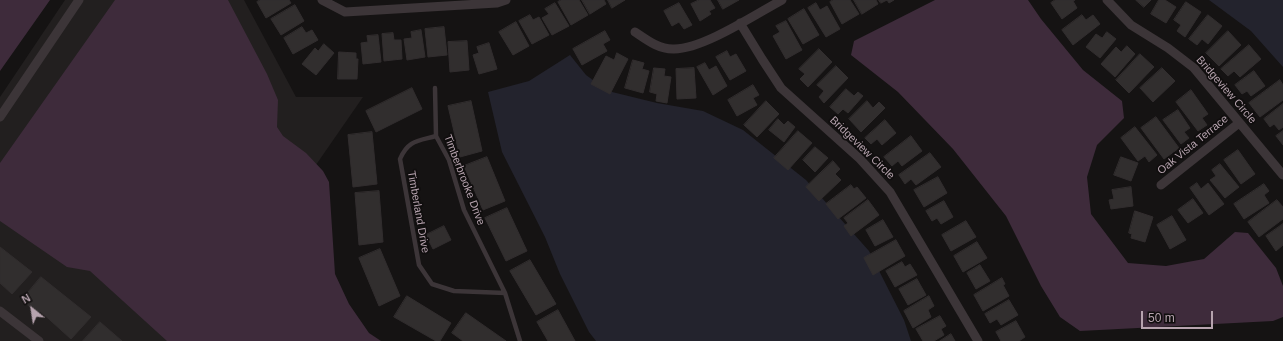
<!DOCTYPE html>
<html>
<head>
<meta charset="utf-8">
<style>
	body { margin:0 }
	#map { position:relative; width:1283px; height:341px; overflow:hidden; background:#151313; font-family:Helvetica,sans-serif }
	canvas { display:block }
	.north { position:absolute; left:12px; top:289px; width:40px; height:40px; -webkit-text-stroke:3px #100e0e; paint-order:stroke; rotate:330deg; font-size:11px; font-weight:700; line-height:16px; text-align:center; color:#b6a3ae }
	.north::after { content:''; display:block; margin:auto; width:14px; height:18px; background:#b6a3ae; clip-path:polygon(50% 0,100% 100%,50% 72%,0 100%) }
	.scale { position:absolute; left:1141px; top:311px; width:72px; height:18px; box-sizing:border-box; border:2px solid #b6a3ae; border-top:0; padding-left:5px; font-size:12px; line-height:14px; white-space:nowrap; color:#b6a3ae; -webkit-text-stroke:3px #100e0e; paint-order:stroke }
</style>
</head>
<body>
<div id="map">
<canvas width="1283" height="341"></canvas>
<div class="north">N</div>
<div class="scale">50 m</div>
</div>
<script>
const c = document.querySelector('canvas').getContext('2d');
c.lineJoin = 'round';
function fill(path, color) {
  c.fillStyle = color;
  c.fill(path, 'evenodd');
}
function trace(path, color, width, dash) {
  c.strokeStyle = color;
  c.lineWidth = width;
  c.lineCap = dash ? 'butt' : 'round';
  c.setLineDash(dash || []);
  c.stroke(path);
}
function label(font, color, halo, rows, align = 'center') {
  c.font = font + ' Helvetica,sans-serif';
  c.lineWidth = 3.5;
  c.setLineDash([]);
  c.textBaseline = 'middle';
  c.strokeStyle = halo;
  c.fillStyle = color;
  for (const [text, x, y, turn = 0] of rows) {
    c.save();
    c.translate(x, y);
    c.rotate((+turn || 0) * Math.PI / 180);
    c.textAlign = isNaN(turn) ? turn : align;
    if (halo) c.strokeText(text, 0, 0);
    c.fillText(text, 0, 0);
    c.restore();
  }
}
const built = new Path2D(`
	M65,0H244L296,97H363L264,240L340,341H0V97Z`);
const green = new Path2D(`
	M1209,0H1283V67L1251,31Z
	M570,55L586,75L608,91L657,103L703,111L743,130L806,180L869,251L904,320L911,341H596L589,332L560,274L545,237L502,152L488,92L529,81Z`);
const water = new Path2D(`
	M0,0H50L0,71Z
	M115,0H228L267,74L278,100L277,127L283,136L306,153L323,171L329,182L335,274L349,304L369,333L381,341H167L90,271L67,267L0,221V163Z
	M935,0H1028L1041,19L1083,70L1122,101L1124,118L1097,145L1087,177L1091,214L1128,263L1166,266L1204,259L1235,232L1248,233L1276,268L1283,286V317L1273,321L1080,331L1060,317L1041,286L1006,216L953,149L898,92L851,55L854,41Z`);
const building = new Path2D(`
	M260,0H289L291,3L266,18L257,2Z
	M561,0H579L588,15L571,25L558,2Z
	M582,0H604L606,4L590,14Z
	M608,0H625L612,8Z
	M699,0H710L715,8L709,11L711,14L700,21L691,4Z
	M718,0H739L723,9Z
	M833,0H850L859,14L842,24L830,2Z
	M854,0H876L878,4L862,14Z
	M879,0H894L889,3L887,0L881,3Z
	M1055,0H1075L1073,1L1077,8L1062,19L1051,3Z
	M1136,0H1151L1144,7Z
	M1159,0H1165L1176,7L1166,23L1151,14Z
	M1186,2L1201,12L1185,37L1177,31L1181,25L1174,20Z
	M555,3L569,26L552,35L542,18L549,14L545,9Z
	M679,3L692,25L684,29L679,22L672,26L664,11Z
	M816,3L820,10L827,6L840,29L826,37L808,8Z
	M295,5L304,21L281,35L271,19Z
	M804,9L819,35L803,44L788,19Z
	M530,15L533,20L539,17L549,35L532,44L519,21Z
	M1082,15L1086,20L1093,15L1100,24L1073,45L1062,30Z
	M1208,15L1222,26L1208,44L1202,39L1197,45L1189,39Z
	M786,21L802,50L786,59L773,36L780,32L776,26Z
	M516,22L529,46L513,55L499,32Z
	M302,27L306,33L312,30L318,40L293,54L284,38Z
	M444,27L447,55L428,57L425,29Z
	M421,30L425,57L407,60L404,39L412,38L411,32Z
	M605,31L610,40L603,44L607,51L582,65L573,49Z
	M1228,31L1241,45L1219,66L1206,53Z
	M1107,32L1116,39L1100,58L1086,47L1096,34L1102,38Z
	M393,33L394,40H401L402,59L384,61L382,34Z
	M378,35L381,62L363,64L361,43L368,42L367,36Z
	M467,41L469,70L450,72L448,42Z
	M489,43L497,69L479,74L473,55L479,53L477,47Z
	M324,44L334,53L316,75L302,64L315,48L318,51Z
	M1249,45L1261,59L1240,77L1234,71L1228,76L1221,69Z
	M1127,46L1135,54L1115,77L1101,64L1116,47L1121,52Z
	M819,49L832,62L808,87L800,79L805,74L799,69Z
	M727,51L730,57L736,54L746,71L730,80L716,57Z
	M339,52L356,53V59H358L357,79H338Z
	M617,53L628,59L610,94L591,84L606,56L614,60Z
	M1140,54L1154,67L1129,93L1116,80Z
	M633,60L644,63L642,69L649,71L643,93L625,88Z
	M705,63L709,70L716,66L727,86L713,95L697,67Z
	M836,66L848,78L824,103L819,97L824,91L817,85Z
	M654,68L665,69L664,76L671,77L667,103L656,101L657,94L650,92Z
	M694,68L696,98L677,99L676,69Z
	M1162,68L1175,81L1153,102L1140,88Z
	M1254,71L1265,86L1251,96L1247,91L1242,94L1235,85Z
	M1280,80L1283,85V100L1260,117L1249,103Z
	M753,85L759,95L753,98L757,105L737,116L728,100Z
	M412,88L422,109L376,132L366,111Z
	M846,89L854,96L858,92L863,96L848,113L843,109L838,114L830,107Z
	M1191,90L1208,114L1202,118L1207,125L1198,131L1176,102Z
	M471,101L482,151L460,157L448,106Z
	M766,101L779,114L757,137L744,125Z
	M867,101L873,108L879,102L885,108L861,132L849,119Z
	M1283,104V127L1279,130L1274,124L1270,127L1264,119Z
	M1178,110L1190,128L1184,132L1189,138L1181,144L1163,120Z
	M1156,117L1179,148L1164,159L1141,128Z
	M778,119L784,125L788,121L795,127L784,142L769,130Z
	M885,120L896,133L882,145L877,139L871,144L865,138Z
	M1135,127L1157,155L1149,162L1145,156L1138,161L1121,138Z
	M798,131L812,143L788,170L774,158Z
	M1283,131V145L1276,136Z
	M372,132L377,184L353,187L348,135Z
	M911,136L922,151L902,166L898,161L892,166L884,157Z
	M815,147L828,158L815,172L803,160Z
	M1238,150L1255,174L1241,184L1224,160Z
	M930,153L941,167L916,185L911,179L905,184L899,175Z
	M487,157L505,201L483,210L464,166Z
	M1121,157L1138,163L1131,181L1114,175Z
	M833,161L840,169L835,174L841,180L819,201L806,187Z
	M1220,164L1239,187L1225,198L1210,180L1216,176L1212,170Z
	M938,177L947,193L924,207L914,190Z
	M1197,183L1201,189L1208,183L1224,204L1209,215L1190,188Z
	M1264,184L1269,191L1264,195L1269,203L1244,219L1234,204Z
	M851,185L854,189L857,187L866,198L838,219L826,204Z
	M1131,187L1133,206L1111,209L1109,200L1114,199L1112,190Z
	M379,191L383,242L359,245L355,193Z
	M1193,199L1203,213L1188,223L1178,210Z
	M868,200L879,215L851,236L844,226L848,223L844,218Z
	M1277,200L1283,207V219L1259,237L1248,222Z
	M944,201L953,217L941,224L937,218L932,221L926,211Z
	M507,208L527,251L506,261L485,218Z
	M1135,211L1153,217L1145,242L1131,238L1132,234L1129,233Z
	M1172,216L1186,240L1170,249L1157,225Z
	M883,220L893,237L875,246L866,230Z
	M966,221L976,237L951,251L942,235Z
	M1283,224V245L1276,251L1266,236Z
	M444,226L451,240L433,249L426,235Z
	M896,240L905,256L873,275L864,258Z
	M977,242L987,258L963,272L954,256Z
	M0,247L32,272L12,294L0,283Z
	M380,249L400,296L379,306L359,258Z
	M530,260L556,304L536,315L510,271Z
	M902,262L905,267L910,264L917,275L895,287L886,271Z
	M980,265L990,281L976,289L967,273Z
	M41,277L91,317L71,339L40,311L38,314L22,300Z
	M1002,278L1005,284L1003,285L1009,296L983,311L974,295Z
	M917,279L926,295L908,305L899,289Z
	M407,296L451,323L440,341H436L394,317Z
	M929,296L934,306L928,310L931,317L913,328L904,311Z
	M1009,300L1018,315L1001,325L997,319L990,323L985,314Z
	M558,310L575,341H548L537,322Z
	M466,313L506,341H463L452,333Z
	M940,316L946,326L941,329L944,335L934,341H923L916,329Z
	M1016,321L1025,337L1019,341H1001L996,332Z
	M100,322L122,341H83Z
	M951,334L955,341H940Z`);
const service = new Path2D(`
	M435,88L436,136L449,160L464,210L505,293L520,341
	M436,136C418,141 408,140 400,159L419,265L432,284L454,291L505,293`);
const minor = new Path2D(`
	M322,0L345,12L497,3L506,0
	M1107,0L1131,25L1168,48L1194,68L1283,175
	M740,23L762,59L781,88L860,159L890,192L978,341
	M635,32C647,40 658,49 673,49C702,50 756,14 782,0
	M0,117L79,0
	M1161,185L1239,123
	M0,311L39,341`);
const streetNames = [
	["Bridgeview Circle",1226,90,49],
	["Oak Vista Terrace",1193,145,-39],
	["Bridgeview Circle",862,148,44],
	["Timberbrooke Drive",464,180,69],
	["Timberland Drive",418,212,80]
];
fill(built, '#221f1f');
fill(green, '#23232d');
fill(water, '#3e2b3b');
fill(building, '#312e2e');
trace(building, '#312d2e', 1);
trace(service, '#3c3538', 4.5);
trace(minor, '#3c3538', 9);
label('11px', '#b6a3ae', '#100e0e', streetNames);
</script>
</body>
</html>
